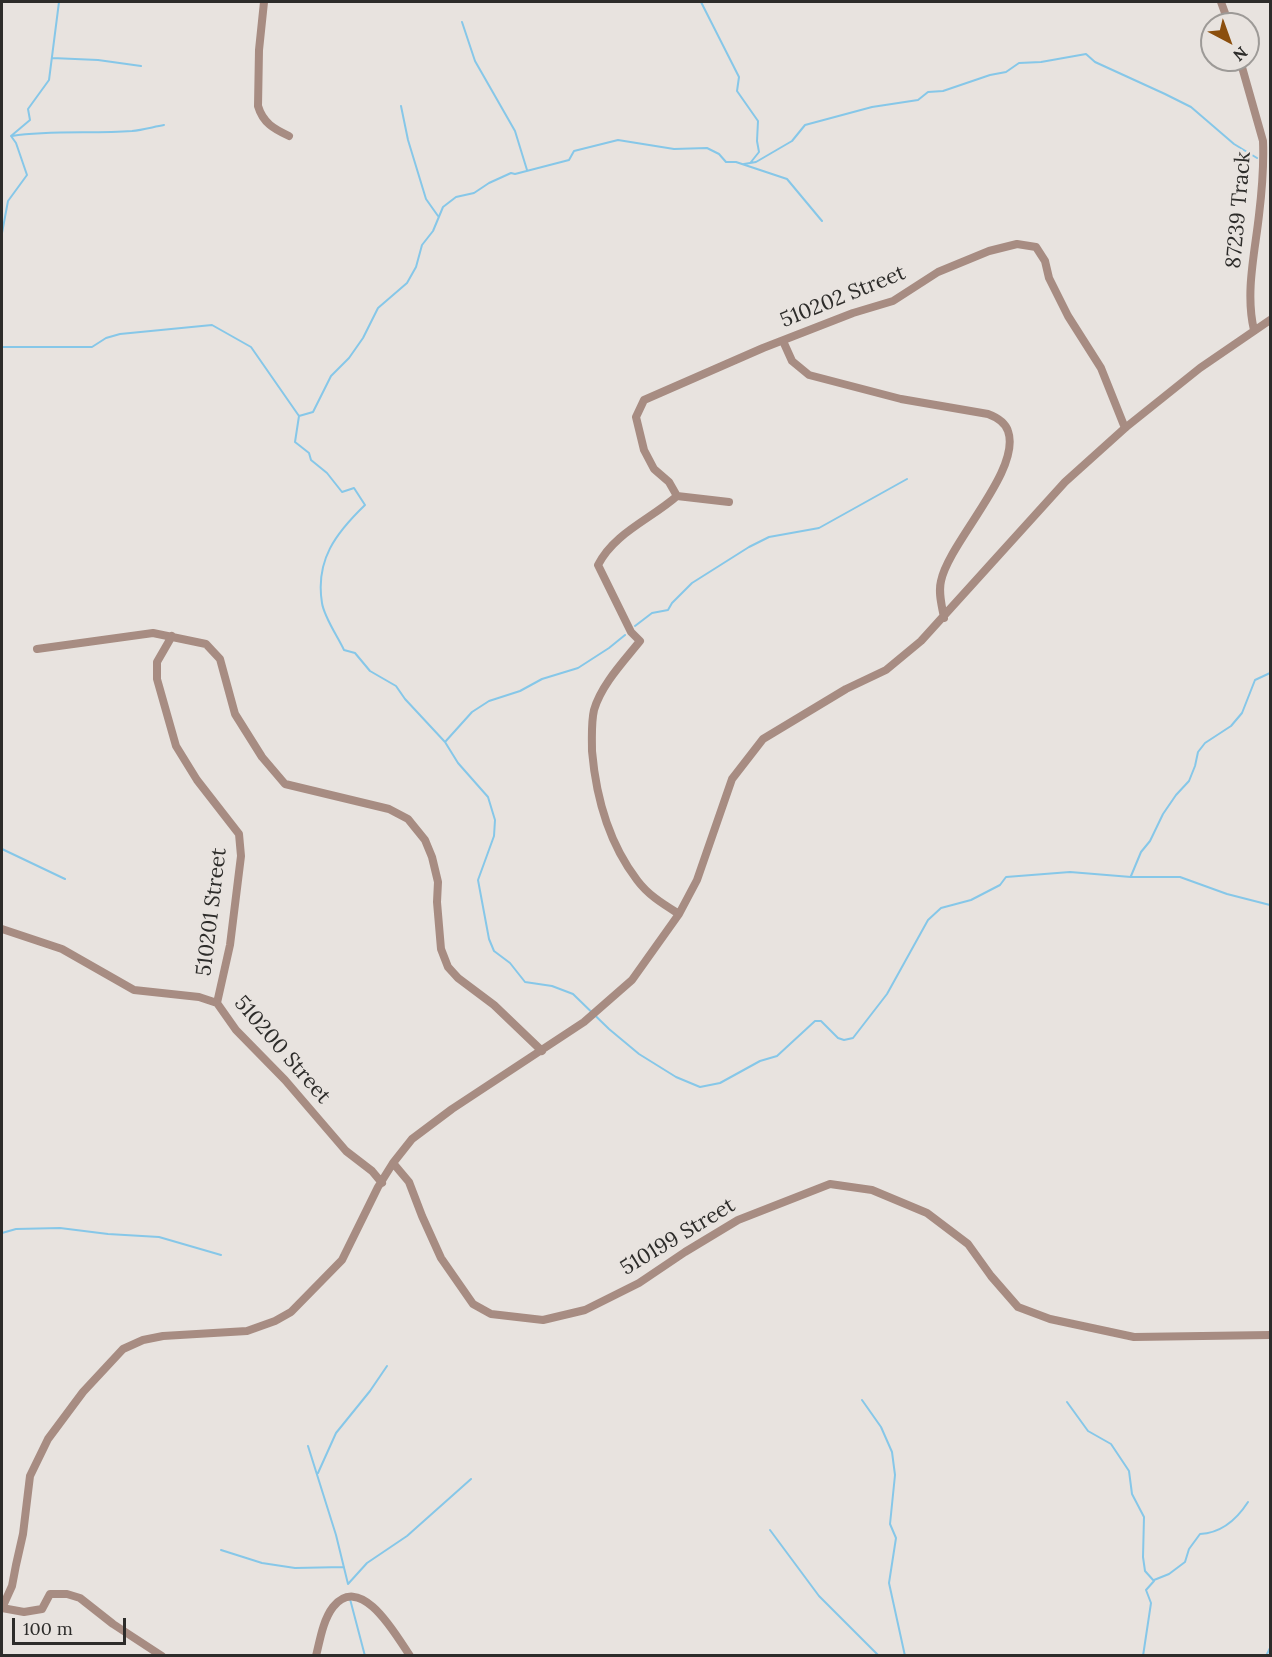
<!DOCTYPE html>
<html>
<head>
<meta charset="utf-8">
<style>
	body { margin:0 }
	#map { position:relative; width:1272px; height:1657px; overflow:hidden; background:#e8e3df; font-family:Lora,serif }
	canvas { display:block }
	.frame { position:absolute; inset:0; border:3px solid #2d2c2a; pointer-events:none }
	.north { position:absolute; left:1200px; top:12px; width:60px; height:60px; box-sizing:border-box; background:#e8e3df; border:2px solid #9d9a97; border-radius:50%; rotate:139deg; font-size:16px; font-weight:700; line-height:24px; text-align:center; color:#2d2c2a }
	.north::after { content:''; display:block; margin:auto; width:21px; height:27px; background:#8b4f0e; clip-path:polygon(50% 0,100% 100%,50% 72%,0 100%) }
	.scale { position:absolute; left:12px; top:1618px; width:114px; height:27px; box-sizing:border-box; border:3px solid #2d2c2a; border-top:0; padding-left:8px; font-size:18px; line-height:21px; white-space:nowrap; color:#2d2c2a; -webkit-text-stroke:4px #e8e3df; paint-order:stroke }
</style>
</head>
<body>
<div id="map">
<canvas width="1272" height="1657"></canvas>
<div class="frame"></div>
<div class="north">N</div>
<div class="scale">100 m</div>
</div>
<script>
const c = document.querySelector('canvas').getContext('2d');
c.lineJoin = 'round';
function trace(path, color, width, dash) {
  c.strokeStyle = color;
  c.lineWidth = width;
  c.lineCap = dash ? 'butt' : 'round';
  c.setLineDash(dash || []);
  c.stroke(path);
}
function label(font, color, halo, rows, align = 'center') {
  c.font = font + ' Lora,serif';
  c.lineWidth = 6;
  c.setLineDash([]);
  c.textBaseline = 'middle';
  c.strokeStyle = halo;
  c.fillStyle = color;
  for (const [text, x, y, turn = 0] of rows) {
    c.save();
    c.translate(x, y);
    c.rotate((+turn || 0) * Math.PI / 180);
    c.textAlign = isNaN(turn) ? turn : align;
    if (halo) c.strokeText(text, 0, 0);
    c.fillText(text, 0, 0);
    c.restore();
  }
}
const stream = new Path2D(`
	M701,2L739,77L737,91L758,121L757,141L759,152L751,162
	M462,22L475,61L515,131L527,170
	M52,58L98,60L141,66
	M401,106L408,140L426,199L438,216
	M12,136C52,130 92,134 132,131C142,130 153,127 164,125
	M744,164L756,162L792,141L805,125L872,107L918,100L928,92L943,91L990,75L1006,72L1019,63L1041,62L1086,54L1095,62L1165,94L1191,107L1234,144L1257,158
	M2,233L8,201L27,175L16,143L11,136L30,120L28,109L49,80L59,2
	M2,347H92L106,338L120,334L212,325L251,347L299,416L295,442L309,453L311,460L327,473L342,492L354,488L365,505C336,533 315,560 322,603C324,617 338,637 344,650L355,653L370,671L396,686L405,699L445,742L458,763L488,797L495,820L494,836L478,880L489,939L494,951L510,963L525,982L552,986L573,994L609,1029L639,1054L676,1077L700,1087L720,1083L760,1061L777,1056L815,1021H821L838,1038L844,1040L853,1038L887,994L928,920L941,908L971,900L1000,885L1006,877L1070,872L1131,877H1180L1227,894L1270,905
	M299,416L313,412L331,376L349,358L363,338L378,308L407,283L416,267L422,245L433,231L443,207L456,197L474,193L489,183L511,173L515,174L569,160L574,151L618,140L674,149L707,148L719,154L726,162H736L787,179L822,221
	M635,626L652,613L668,610L672,603L692,583L749,547L769,537L819,528L907,479
	M445,742L472,712L489,701L520,691L542,679L578,668L609,648L625,635
	M2,849L65,879
	M1131,876L1141,852L1150,841L1163,814L1176,795L1189,781L1195,766L1198,752L1205,743L1231,726L1242,713L1255,680L1270,673
	M2,1233L16,1229L60,1228L108,1234L159,1237L221,1255
	M862,1400L881,1427L892,1452L895,1475L890,1524L896,1538L889,1583L905,1656
	M1067,1402L1088,1431L1111,1444L1129,1471L1132,1494L1144,1517L1143,1557L1145,1571L1154,1581L1146,1590L1151,1603L1143,1656
	M308,1446L336,1535L348,1584
	M318,1473L336,1433L370,1391L387,1366
	M770,1530L819,1596L879,1656
	M221,1550L262,1563L295,1568L344,1567
	M1154,1580L1169,1574L1185,1562L1189,1549L1200,1534C1221,1533 1237,1519 1248,1502
	M348,1584L367,1563L407,1536L471,1479
	M350,1599L365,1656
	M1266,1656L1270,1648`);
const minor = new Path2D(`
	M264,2L259,50L258,106C263,123 274,129 289,136
	M1221,2L1229,24
	M1240,60L1263,141C1264,166 1262,190 1259,215C1255,252 1245,293 1254,330
	M783,341L792,361L809,375L901,399L988,414C996,417 1005,422 1008,431C1022,470 949,542 941,581C938,593 942,606 944,618
	M677,496L669,482L654,469L644,450L636,417L644,400L763,348L853,313L893,301L938,272L989,251L1017,244L1036,247L1045,261L1049,278L1068,316L1101,368L1125,428
	M172,636L157,662V679L176,746L197,780L239,834L241,856L230,945L217,1003
	M37,649L153,633L206,644L220,659L235,714L262,757L285,784L389,809L408,819L425,840L432,857L438,882L437,902L441,949L448,967L458,978L494,1005L542,1051
	M679,914C663,904 648,895 637,880C608,842 596,797 592,751C592,738 591,723 594,710C601,685 624,661 640,641L631,632L598,565C614,533 651,519 677,496L729,502
	M2,929L62,949L134,990L199,997L217,1003L236,1030L285,1080L346,1151L372,1171L382,1183
	M393,1163L409,1182L422,1216L441,1258L473,1304L491,1314L543,1320L585,1310L639,1283L685,1252L738,1220L830,1184L872,1190L927,1213L968,1244L991,1276L1018,1307L1050,1319L1134,1337L1270,1335
	M2,1608L12,1586L16,1565L23,1534L30,1476L48,1439L83,1392L123,1349L143,1340L163,1336L247,1331L275,1321L291,1312L342,1260L378,1187L393,1163L412,1139L452,1109L584,1022L632,980L679,914L697,880L732,779L763,739L846,689L886,670L921,641L1065,482L1125,428L1200,368L1270,320
	M2,1608L24,1612L42,1609L50,1594H67L80,1598L113,1624L162,1656
	M316,1656C320,1640 323,1620 333,1607C361,1572 396,1635 410,1656`);
const streetNames = [
	["87239 Track",1239,210,-85],
	["510202 Street",843,297,-22],
	["510201 Street",212,912,-83],
	["510200 Street",282,1050,49],
	["510199 Street",678,1237,-31]
];
trace(stream, '#86c7e8', 2);
trace(minor, '#a78c82', 8);
label('21px', '#2d2c2a', '#e8e3df', streetNames);
</script>
</body>
</html>
